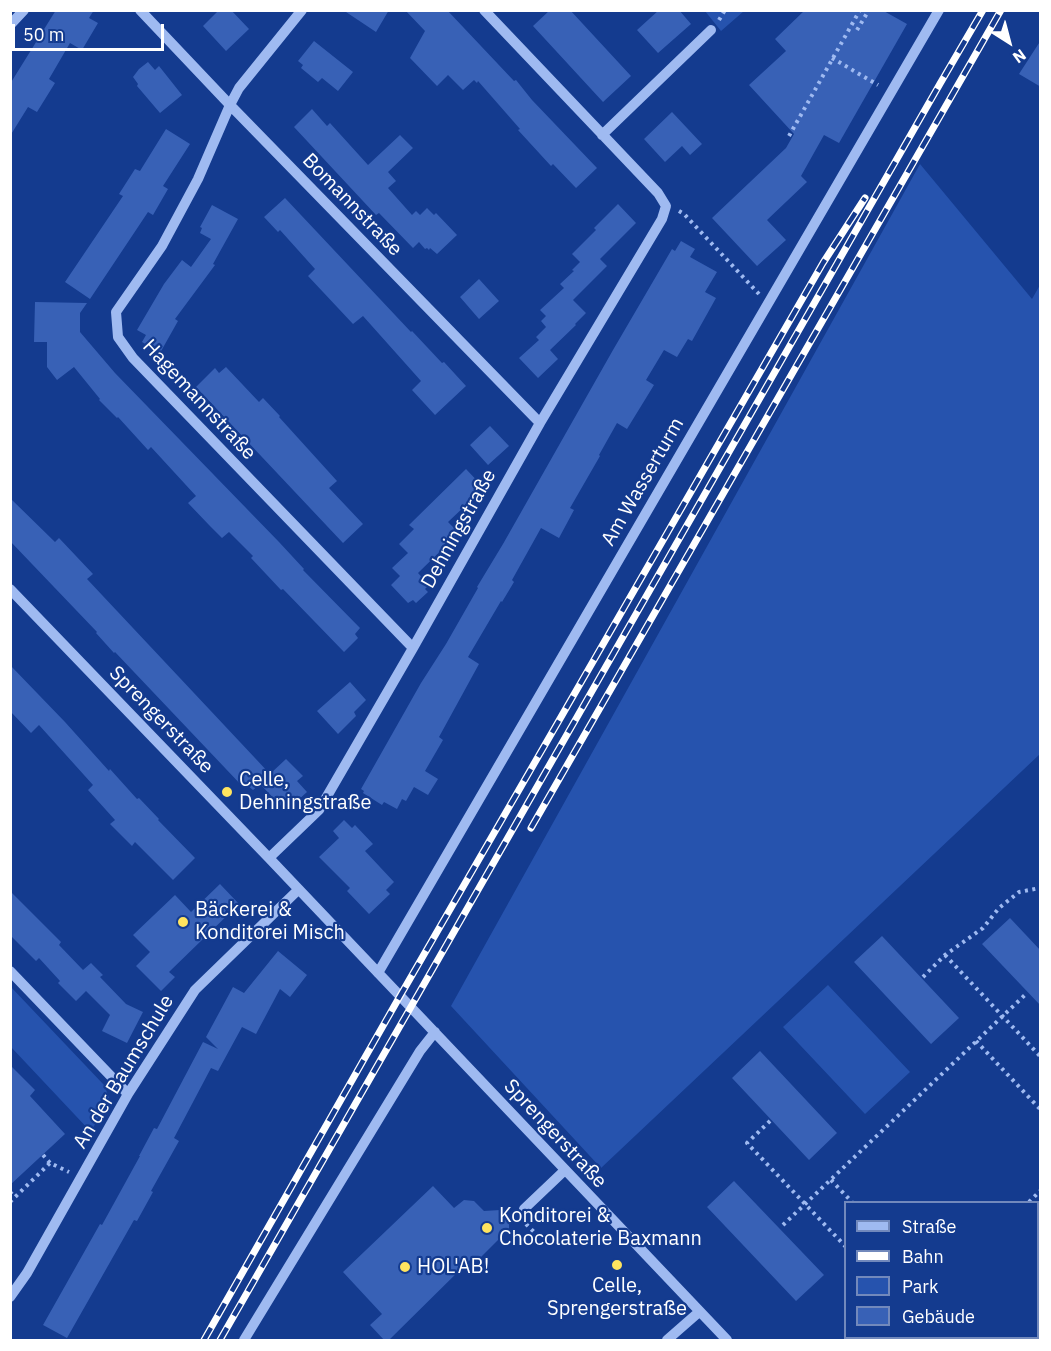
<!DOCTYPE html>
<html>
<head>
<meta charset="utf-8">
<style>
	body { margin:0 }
	#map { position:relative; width:1051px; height:1351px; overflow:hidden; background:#143b8f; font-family:"IBM Plex Sans",sans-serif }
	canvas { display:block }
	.frame { position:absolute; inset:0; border:12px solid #fff; pointer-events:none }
	.legend { position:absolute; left:844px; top:1201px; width:195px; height:138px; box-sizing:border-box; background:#143b8f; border:2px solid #7289bc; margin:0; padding:8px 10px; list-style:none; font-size:18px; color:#fff }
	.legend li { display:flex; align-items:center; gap:12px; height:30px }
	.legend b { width:30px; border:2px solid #7289bc }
	.north { position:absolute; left:979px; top:12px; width:60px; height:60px; -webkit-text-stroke:4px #143b8f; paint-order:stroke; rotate:144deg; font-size:16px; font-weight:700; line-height:24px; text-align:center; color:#fff }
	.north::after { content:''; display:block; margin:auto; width:21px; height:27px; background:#fff; clip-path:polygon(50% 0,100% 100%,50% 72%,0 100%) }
	.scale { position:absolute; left:12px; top:24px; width:152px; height:27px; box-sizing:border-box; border:3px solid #fff; border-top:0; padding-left:8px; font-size:18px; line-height:21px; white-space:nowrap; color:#fff; -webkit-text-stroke:4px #143b8f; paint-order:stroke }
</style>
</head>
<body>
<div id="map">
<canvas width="1051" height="1351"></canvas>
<div class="frame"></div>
<ul class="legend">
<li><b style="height:8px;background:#9fbaf1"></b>Straße</li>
<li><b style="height:8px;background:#fff"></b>Bahn</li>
<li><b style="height:16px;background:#2653ae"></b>Park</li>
<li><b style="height:16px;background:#3861b6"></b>Gebäude</li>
</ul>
<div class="north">N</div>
<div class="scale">50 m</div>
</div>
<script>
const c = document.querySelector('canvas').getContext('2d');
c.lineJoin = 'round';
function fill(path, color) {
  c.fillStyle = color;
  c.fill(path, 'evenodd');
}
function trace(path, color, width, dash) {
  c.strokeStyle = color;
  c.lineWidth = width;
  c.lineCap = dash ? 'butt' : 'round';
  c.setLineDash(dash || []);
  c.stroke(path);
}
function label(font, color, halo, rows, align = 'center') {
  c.font = font + ' "IBM Plex Sans",sans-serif';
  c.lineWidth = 4.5;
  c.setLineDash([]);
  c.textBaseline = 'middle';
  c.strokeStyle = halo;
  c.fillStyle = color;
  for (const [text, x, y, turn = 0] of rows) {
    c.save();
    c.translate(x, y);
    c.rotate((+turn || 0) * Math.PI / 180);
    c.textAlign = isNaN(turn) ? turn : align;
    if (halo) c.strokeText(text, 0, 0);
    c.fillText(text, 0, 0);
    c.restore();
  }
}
const green = new Path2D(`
	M705,11H744L721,31Z
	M920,164L1032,299L1040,285V754L601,1168L451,1006Z
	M828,985L910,1072L865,1114L783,1027Z
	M10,986L104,1085L109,1097L91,1132L11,1047Z`);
const building = new Path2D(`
	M56,10H94L89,18L98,23L82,50L70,43L49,79L55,83L37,112L28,107L10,136V84Z
	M219,10H231L249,29L226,51L203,26Z
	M343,10H389L376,32Z
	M405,10H447L514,81L516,80L532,100L597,168L576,188L553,164L551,166L518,130L520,129L478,81L477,83L474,80L463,90L448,75L437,86L410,58L425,31Z
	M550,10H570L631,76L603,102L533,26Z
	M659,10H679L691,24L658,53L637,30Z
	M805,10H882L907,24L839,143L824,135L801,176L807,182L767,220L786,240L757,266L712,218L786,148L794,134L749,85L786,51L775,39Z
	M1041,40V87L1019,74Z
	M314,41L353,72L338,91L322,78L318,82L301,68L303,65L298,61Z
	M148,62L155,70L159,66L182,95L160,113L137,86L138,84L133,77L139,69Z
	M312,109L327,126L330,123L368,165L400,135L413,148L388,172L396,181L388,188L412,215L416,211L420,215L427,208L434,215L436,213L457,235L437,254L430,248L429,250L427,248L425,249L419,242L413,248L379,213L376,215L294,127Z
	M672,112L702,144L690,155L682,146L665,162L644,139Z
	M166,129L190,144L163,186L168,189L153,215L148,212L90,299L65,282L123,196L119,194L135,169L140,171Z
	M285,198L411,332L412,331L442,363L444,362L466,386L435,415L412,390L421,381L363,316L353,324L308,276L315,269L280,230L278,232L264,217Z
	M618,204L636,223L600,259L607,266L573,300L586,313L575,324L576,325L550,350L558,359L538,378L519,358L539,340L536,337L546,327L541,321L546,316L540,310L564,288L560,284L574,271L572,270L580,262L572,254L596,230L594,228Z
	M212,205L238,219L213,264L215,265L175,319L178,321L160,353L142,342L146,335L137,330L164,284L182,260L191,267L211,239L200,233L202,228L200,227Z
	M681,241L695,249L690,257L717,272L705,292L716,298L692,341L688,339L677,357L664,350L646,380L654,385L627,429L617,423L599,455L600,456L570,508L574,510L559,538L541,528L512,580L514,582L502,602L501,601L468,657L479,664L439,737L443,740L425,771L438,779L428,795L414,787L406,801L402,799L397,809L384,802L382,805L363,793L364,791L361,789L421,683L446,644L478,588L477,587L503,544L613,350L672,249L675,251Z
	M479,279L499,301L479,319L460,297Z
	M35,302L87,303L80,313V332L115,373L279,542L304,569L303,570L360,628L355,634L358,638L344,652L283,589L281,590L251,558L253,556L229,532L222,538L209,525L188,503L196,496L151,447L148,450L118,417L117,418L99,400L100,399L74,367L57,380L47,367V342H34Z
	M226,367L259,402L263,398L280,416L279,417L337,481L329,488L363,524L343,543L196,387L215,368L219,373Z
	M490,426L509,446L488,465L470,445Z
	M466,469L484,488L448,522L459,533L418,573L429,585L425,589L428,592L416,603L413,600L408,603L391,585L400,576L392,568L408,553L399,544L414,529L409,525Z
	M10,498L55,542L59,538L93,574L87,579L270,774L286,759L303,776L297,781L307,792L286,811L260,784L253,790L247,785L244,788L115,652L114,653L96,633L97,632L10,541Z
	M10,665L65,722L109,771L110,769L137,799L139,798L159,819L158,820L195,858L173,880L135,842L132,846L110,824L115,820L88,790L93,785L39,725L31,733L10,711Z
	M350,682L366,700L354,712L356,716L338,734L317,711Z
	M344,820L352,828L355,825L373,844L365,851L394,882L386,890L390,894L369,914L347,891L350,888L319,857L339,838L333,831Z
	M220,884L239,904L169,972L175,977L161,991L136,966L150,952L133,935L175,895L191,912Z
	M10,891L61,942L59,945L83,970L91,963L103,975L100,977L126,1004L143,1012L127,1043L102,1031L110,1015L86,991L76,1001L58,983L60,981L39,958L36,961L10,935Z
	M1010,918L1041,951V1006L982,944Z
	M882,936L959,1018L931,1044L854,962Z
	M278,951L307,975L290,997L280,989L256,1034L242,1027L218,1071L211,1068L174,1138L179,1141L151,1191L153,1192L137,1221L134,1220L67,1338L43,1325L100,1224L102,1225L140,1156H139L154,1128L157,1129L203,1042L218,1049L206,1037L233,987L244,993Z
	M760,1051L837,1133L809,1160L732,1078Z
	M10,1065L35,1090L30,1096L65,1134L10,1185Z
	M734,1181L824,1275L796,1301L707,1207Z
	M433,1186L454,1208L464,1200L474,1201L484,1211L500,1210L509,1219V1229L475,1263L471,1259L388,1341H385L370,1325L382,1314L343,1272Z`);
const path = new Path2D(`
	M719,20L725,10
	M857,30L869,10
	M832,58L878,85
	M789,136L860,10
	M679,211L684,214L759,294
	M945,955L1040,1056
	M923,977L945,955L983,928L999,908L1019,892L1040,888
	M976,1041L1040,1109
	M770,1121L747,1143L846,1247
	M43,1155L50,1163
	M831,1180L852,1202
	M10,1192L15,1197
	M10,1202L50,1163L69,1172
	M1029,1202L1040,1191
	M526,1224L547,1245
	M783,1225L1026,994
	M932,1338L935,1340
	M923,1340L926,1338`);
const minor = new Path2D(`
	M140,10L230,105L540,423
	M302,10L239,88L230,105L198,179L162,246L116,312L118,337L133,358L413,648
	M10,25L24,10
	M602,135L711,30
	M10,589L269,858L727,1340
	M269,858L319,810L413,648L540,423L662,219L666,206L658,193L484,10
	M10,971L128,1094
	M378,973L939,10
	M524,1209L565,1170
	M10,1297L27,1273L128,1094L195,990L298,890
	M244,1340L420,1051L435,1032
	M667,1340L699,1312`);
const rail = new Path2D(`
	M531,828L1001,10
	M204,1340L400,996L823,263L865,198
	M220,1340L941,82L983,10`);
const markers = [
	[227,792,6,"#ffe45f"],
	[183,922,6,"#ffe45f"],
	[487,1228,6,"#ffe45f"],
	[617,1265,6,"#ffe45f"],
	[405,1267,6,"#ffe45f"]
];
const streetNames = [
	["Bomannstraße",352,205,46],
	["Hagemannstraße",199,400,47],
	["Am Wasserturm",643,482,-60],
	["Dehningstraße",459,529,-61],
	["Sprengerstraße",161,720,46],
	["An der Baumschule",124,1072,-59],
	["Sprengerstraße",555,1134,47]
];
const poiNames = [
	["Celle,",239,780],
	["Dehningstraße",239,803],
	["Bäckerei &",195,910],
	["Konditorei Misch",195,933],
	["Konditorei &",499,1216],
	["Chocolaterie Baxmann",499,1239],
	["HOL'AB!",417,1267],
	["Celle,",617,1286,"center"],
	["Sprengerstraße",617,1309,"center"]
];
fill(green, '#2653ae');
fill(building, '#3861b6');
trace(path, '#9fbaf1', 4, [3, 4.5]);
trace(minor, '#9fbaf1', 10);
trace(rail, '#fff', 7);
trace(rail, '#143b8f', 4.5, [14]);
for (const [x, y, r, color] of markers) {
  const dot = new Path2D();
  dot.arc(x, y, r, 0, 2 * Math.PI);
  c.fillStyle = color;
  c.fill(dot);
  trace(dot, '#143b8f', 2);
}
label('20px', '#fff', '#143b8f', streetNames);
label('20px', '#fff', '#143b8f', poiNames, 'left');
</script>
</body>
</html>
